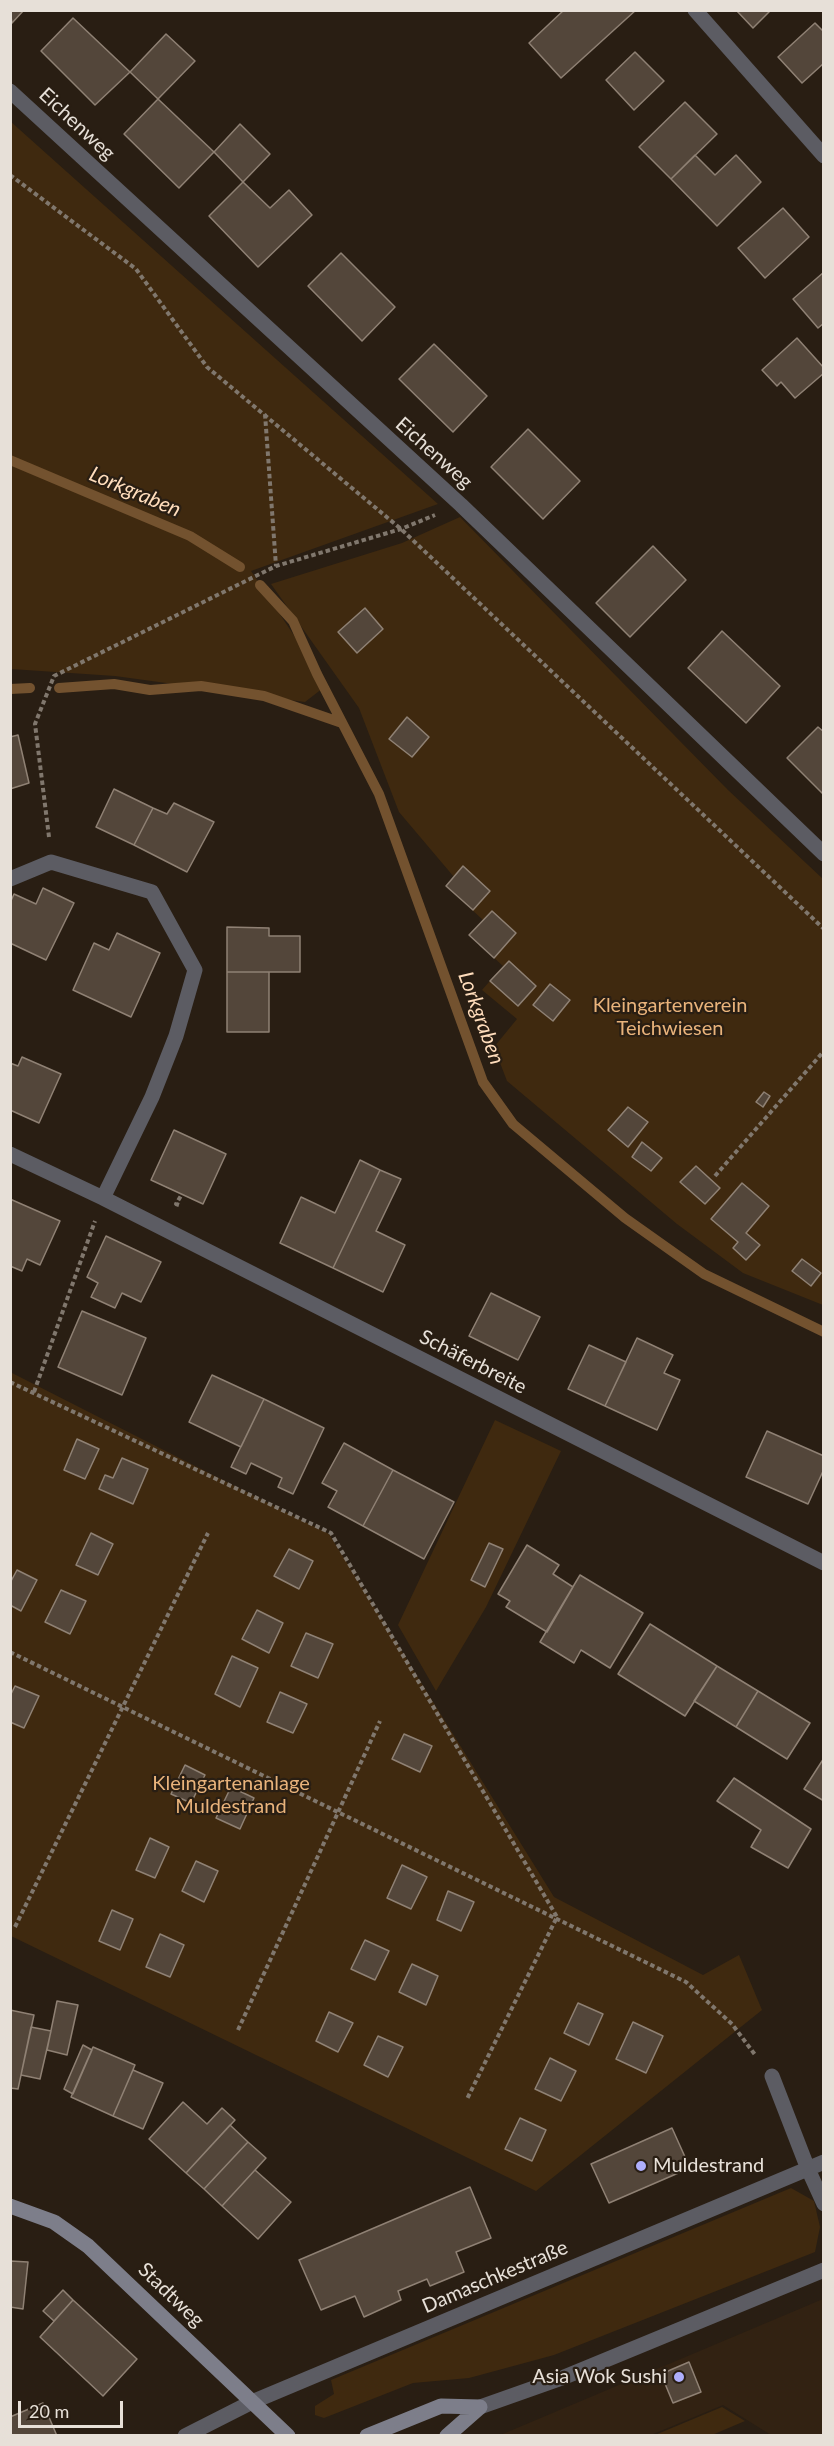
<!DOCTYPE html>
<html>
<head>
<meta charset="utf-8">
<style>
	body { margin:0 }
	#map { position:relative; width:834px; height:2446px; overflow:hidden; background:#291e13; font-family:Lato,sans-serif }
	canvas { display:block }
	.frame { position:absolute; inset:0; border:12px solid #e7e0d8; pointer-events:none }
	.scale { position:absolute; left:18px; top:2401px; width:105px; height:27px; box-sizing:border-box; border:3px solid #e7e0d8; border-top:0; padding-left:8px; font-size:18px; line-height:21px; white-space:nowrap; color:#e7e0d8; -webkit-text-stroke:4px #291e13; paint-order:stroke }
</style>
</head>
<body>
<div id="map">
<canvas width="834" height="2446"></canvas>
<div class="frame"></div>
<div class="scale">20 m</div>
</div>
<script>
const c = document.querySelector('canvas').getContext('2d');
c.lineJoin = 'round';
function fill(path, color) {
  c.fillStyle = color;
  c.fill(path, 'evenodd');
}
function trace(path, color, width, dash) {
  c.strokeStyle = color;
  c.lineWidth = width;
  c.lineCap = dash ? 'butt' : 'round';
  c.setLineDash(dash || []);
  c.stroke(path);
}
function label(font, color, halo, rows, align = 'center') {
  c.font = font + ' Lato,sans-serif';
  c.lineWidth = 4.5;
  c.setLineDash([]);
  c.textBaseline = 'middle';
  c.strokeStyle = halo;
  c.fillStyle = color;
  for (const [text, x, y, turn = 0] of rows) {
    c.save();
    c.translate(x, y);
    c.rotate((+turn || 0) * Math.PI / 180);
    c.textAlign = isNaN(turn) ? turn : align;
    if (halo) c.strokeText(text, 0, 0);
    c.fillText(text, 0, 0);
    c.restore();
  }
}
const built = new Path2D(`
	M823,2299V2435H771L723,2405L651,2435L498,2436Z`);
const green = new Path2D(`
	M10,121L438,504L251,571L327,685L305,702L115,676L11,669Z
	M460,517L728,790L823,879V1305L743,1273L677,1224L507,1081L494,1047L517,1019L482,990L503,966L469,935L483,920L446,886L454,877L399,812L359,708L271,584L402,543Z
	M10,1372L329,1534L554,1897L703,1975L739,1955L762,2010L536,2191L11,1936Z
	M495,1420L561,1451L486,1607L436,1691L398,1625Z
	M791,2188L814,2201L820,2227L815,2252L554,2355L469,2378L413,2383L324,2418L315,2415V2406L334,2394L331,2380Z
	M722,2407L745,2421L712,2435H655Z`);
const stream = new Path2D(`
	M10,460L190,536L240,567
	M260,585L293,621L317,674L379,794L483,1082L513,1124L625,1218L704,1274L824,1332
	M59,688L114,684L150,690L201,686L264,696L342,723
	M10,689L30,688`);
const building = new Path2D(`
	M10,10H24L12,23Z
	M564,10H636L561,78L529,43Z
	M736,10H771L753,28Z
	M73,18L130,72L95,105L41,51Z
	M815,23L824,32V63L802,83L778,57Z
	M166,34L195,61L158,99L130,72Z
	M635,52L664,81L634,110L606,80Z
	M158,99L214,152L179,188L124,134Z
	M685,102L717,134L671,179L639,147Z
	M240,124L270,154L243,182L214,152Z
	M695,155L715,175L736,155L761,182L717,226L671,179Z
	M243,182L270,208L289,190L312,215L258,267L209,216Z
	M783,208L809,237L765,278L738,248Z
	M341,253L395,307L362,341L308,286Z
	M824,272V323L818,328L793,299Z
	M797,338L824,368V373L795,398L781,382L777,386L762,370Z
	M434,344L487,396L453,432L399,379Z
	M528,429L580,481L543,519L491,467Z
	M653,546L686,580L630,637L596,603Z
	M365,608L383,629L357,653L338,632Z
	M722,631L780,686L746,723L688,668Z
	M407,717L429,737L412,757L389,739Z
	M818,727L824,732V795L787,758Z
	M18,735L29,783L10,789V737Z
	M114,789L153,808L134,845L96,827Z
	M174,803L214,822L187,872L134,845L153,808L167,814Z
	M463,866L490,891L473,910L446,886Z
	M43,888L74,903L46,960L10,943V903L14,894L36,904Z
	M492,911L516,933L494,958L469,935Z
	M227,927L269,928V936H300V972H227Z
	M117,933L160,953L131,1017L73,990L94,943L109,950Z
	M509,961L536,986L518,1006L490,981Z
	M227,972H269V1032H227Z
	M550,984L570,1000L553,1021L533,1005Z
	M22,1057L61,1074L39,1123L10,1110V1063L18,1066Z
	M764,1092L770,1096L763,1107L756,1102Z
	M628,1107L648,1122L628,1147L608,1130Z
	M174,1130L226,1154L203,1204L151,1180Z
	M642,1142L662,1158L651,1171L632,1157Z
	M360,1160L380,1170L333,1268L280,1243L301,1197L335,1213Z
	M696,1166L720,1188L705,1204L680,1182Z
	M380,1170L401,1179L376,1231L405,1245L383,1292L333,1268Z
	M742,1183L769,1206L746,1233L760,1245L746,1260L733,1248L738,1242L711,1219Z
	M10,1199L60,1221L40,1265L27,1259L22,1271L10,1266Z
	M106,1236L161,1262L141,1302L122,1293L115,1308L91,1297L98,1283L87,1277Z
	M802,1259L821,1273L811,1286L792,1271Z
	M491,1293L540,1317L518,1360L469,1336Z
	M82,1311L146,1338L122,1395L58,1367Z
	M637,1338L673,1355L664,1373L680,1380L657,1430L605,1406Z
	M589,1345L626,1362L605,1406L568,1389Z
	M212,1375L264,1399L241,1447L189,1422Z
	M264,1399L324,1428L293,1494L278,1487L282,1478L251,1463L246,1474L231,1467Z
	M767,1431L824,1456V1469L808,1504L746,1477Z
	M77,1439L99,1449L85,1479L64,1470Z
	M344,1443L393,1470L363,1526L328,1507L337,1491L322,1483Z
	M122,1458L148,1469L133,1504L99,1489L105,1475L113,1478Z
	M393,1470L454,1502L424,1559L363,1526Z
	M91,1533L113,1544L98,1575L76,1565Z
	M489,1543L503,1549L485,1587L471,1580Z
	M527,1545L559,1565L553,1574L573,1587L547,1632L506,1607L510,1601L498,1594Z
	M289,1549L313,1561L299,1589L274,1576Z
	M17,1570L37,1580L21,1611L10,1605V1583Z
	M580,1575L643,1613L610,1668L581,1650L574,1663L540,1642Z
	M61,1590L86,1601L70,1634L45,1622Z
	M257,1610L283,1623L269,1653L242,1639Z
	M650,1624L717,1666L685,1716L618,1674Z
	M306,1633L333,1644L318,1678L291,1666Z
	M232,1656L258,1668L240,1707L215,1694Z
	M717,1666L758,1691L736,1727L694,1701Z
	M15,1686L39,1696L24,1728L10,1722V1696Z
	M758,1691L810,1723L787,1759L736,1727Z
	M280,1692L307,1704L293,1733L267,1722Z
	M404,1734L432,1746L420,1772L392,1759Z
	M824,1758V1801L804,1789Z
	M185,1765L205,1775L191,1803L171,1794Z
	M734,1778L811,1829L788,1868L751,1847L761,1830L717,1801Z
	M231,1787L254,1798L240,1829L216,1818Z
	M150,1838L169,1847L155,1878L136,1870Z
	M196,1861L218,1871L204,1902L182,1891Z
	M402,1865L427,1877L411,1909L387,1898Z
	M448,1891L474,1902L461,1931L437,1920Z
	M112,1910L133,1919L120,1950L99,1941Z
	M160,1934L184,1945L170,1977L146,1967Z
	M365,1940L389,1951L375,1980L351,1969Z
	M412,1964L438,1976L426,2005L399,1992Z
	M57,2001L78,2005L67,2055L47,2050Z
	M578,2003L603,2014L589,2045L564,2033Z
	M10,2010L34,2015L18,2089L10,2088Z
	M329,2012L353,2023L338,2052L316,2041Z
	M633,2022L663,2036L646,2073L616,2059Z
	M31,2027L51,2031L40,2079L21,2075Z
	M378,2036L403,2047L388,2077L364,2065Z
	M83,2045L92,2050L73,2094L64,2089Z
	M93,2047L135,2065L113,2116L71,2097Z
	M550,2058L576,2071L561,2101L535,2089Z
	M133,2070L163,2083L143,2129L113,2116Z
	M183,2102L207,2124L222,2108L235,2120L186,2173L149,2139Z
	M520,2118L546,2130L532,2161L505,2149Z
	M230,2125L248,2142L204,2189L186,2173Z
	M672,2128L690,2168L609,2203L591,2164Z
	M248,2142L266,2158L222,2206L204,2189Z
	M255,2170L291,2202L258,2239L222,2206Z
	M470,2187L491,2238L456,2252L464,2272L430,2286L427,2279L398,2291L401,2300L364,2317L355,2296L321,2310L299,2260Z
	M10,2261L28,2262L23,2309L10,2307Z
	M63,2290L73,2300L54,2321L43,2311Z
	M73,2300L137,2359L103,2396L40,2337Z
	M689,2362L701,2392L673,2403L661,2374Z
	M43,2403L57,2436H10V2417Z`);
const path = new Path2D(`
	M10,175L136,269L207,367L401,529L824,929
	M265,414L276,566
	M49,837L35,724L54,676L276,566L401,529L435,515
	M715,1176L824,1051
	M179,1205L176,1204L182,1194
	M10,1382L331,1533L557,1917L467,2099
	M34,1392L95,1221
	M10,1652L686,1982L732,2024L756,2056
	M15,1927L208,1533
	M238,2030L380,1721`);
const street = new Path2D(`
	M695,10L824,156
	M10,91L461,505L824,854
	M10,879L51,862L152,892L195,970L176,1036L152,1097L103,1198
	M10,1154L103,1198L824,1563
	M772,2076L808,2169L824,2204
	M480,2407L562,2378L824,2270
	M185,2436L252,2402L824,2162`);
const secondary = new Path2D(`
	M10,2206L54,2222L88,2246L288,2436
	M367,2436L441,2406L480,2407
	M447,2436L480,2407`);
const markers = [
	[641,2166,6,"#aeaefb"],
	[679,2377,6,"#aeaefb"]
];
const streetNames = [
	["Eichenweg",77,124,43],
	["Eichenweg",434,453,42],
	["Schäferbreite",473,1362,27],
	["Damaschkestraße",495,2277,-23],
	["Stadtweg",171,2295,44]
];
const parkNames = [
	["Kleingartenverein",670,1006],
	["Teichwiesen",670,1029],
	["Kleingartenanlage",231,1784],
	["Muldestrand",231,1807]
];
const poiNames = [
	["Muldestrand",653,2166],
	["Asia Wok Sushi",667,2377,"right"]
];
const waterNames = [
	["Lorkgraben",135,492,23],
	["Lorkgraben",481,1018,70]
];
fill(built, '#322212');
fill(green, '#3f290f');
trace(stream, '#73522f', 10);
fill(building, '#53463a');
trace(building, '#8f8174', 1.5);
trace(path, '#80776d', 4, [4.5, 3]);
trace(street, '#5c5c63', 15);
trace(secondary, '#7d7e8a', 15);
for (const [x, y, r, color] of markers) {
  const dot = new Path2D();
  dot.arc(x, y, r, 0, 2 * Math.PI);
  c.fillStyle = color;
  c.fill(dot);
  trace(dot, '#291e13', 2);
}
label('20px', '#e7e0d8', '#291e13', streetNames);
label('20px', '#e9b37b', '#291e13', parkNames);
label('20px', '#e7e0d8', '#291e13', poiNames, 'left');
label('italic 21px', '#ffddbc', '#291e13', waterNames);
</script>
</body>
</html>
